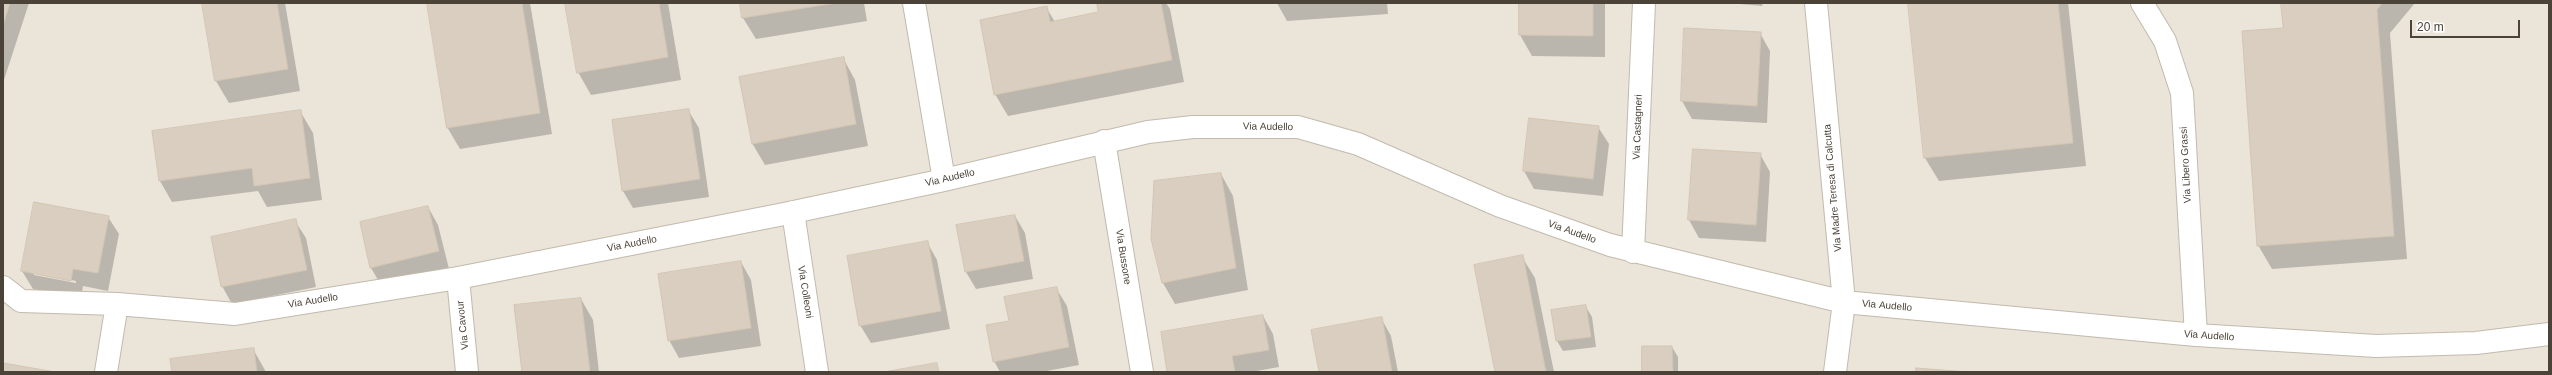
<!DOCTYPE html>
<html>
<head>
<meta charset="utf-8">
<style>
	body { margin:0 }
	#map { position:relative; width:2552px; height:375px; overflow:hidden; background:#f6f2eb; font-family:Arial,sans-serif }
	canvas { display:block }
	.frame { position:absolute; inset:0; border:4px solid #4b4338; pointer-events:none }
	.scale { position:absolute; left:2410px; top:20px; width:110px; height:18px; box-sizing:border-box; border:2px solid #4b4338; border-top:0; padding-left:5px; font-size:12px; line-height:14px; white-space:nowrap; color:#4b4338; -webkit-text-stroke:3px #fff; paint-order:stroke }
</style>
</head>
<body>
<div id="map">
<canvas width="2552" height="375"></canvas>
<div class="frame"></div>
<div class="scale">20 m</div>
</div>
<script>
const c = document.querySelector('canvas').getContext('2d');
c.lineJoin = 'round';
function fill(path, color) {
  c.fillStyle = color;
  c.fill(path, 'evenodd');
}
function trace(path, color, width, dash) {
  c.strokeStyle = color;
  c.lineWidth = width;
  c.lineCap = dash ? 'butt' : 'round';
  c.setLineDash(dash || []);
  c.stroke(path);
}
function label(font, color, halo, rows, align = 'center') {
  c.font = font + ' Arial,sans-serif';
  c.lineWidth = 3.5;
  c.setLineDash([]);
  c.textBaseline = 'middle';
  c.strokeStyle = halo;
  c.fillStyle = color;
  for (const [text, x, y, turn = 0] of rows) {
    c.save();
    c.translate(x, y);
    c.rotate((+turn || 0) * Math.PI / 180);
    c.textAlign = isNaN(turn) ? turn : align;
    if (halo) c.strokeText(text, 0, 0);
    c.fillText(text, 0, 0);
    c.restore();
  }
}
const residential = new Path2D(`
	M3,3H2549V372H3Z`);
const shadow = new Path2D(`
	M3,3H29L3,83Z
	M203,3H285L300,91L229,103L216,81Z
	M428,3H530L552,134L460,149L447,127Z
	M566,3H668L681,80L591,95L578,72Z
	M741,3H864L867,21L756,39L743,18Z
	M1098,3H1166L1170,9L1184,82L1008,116L995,94L1046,7L1055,22L1100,13Z
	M1277,3H1387L1388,14L1287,21Z
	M1520,3H1605V57L1532,56L1520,35Z
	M1728,3H1763L1762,6Z
	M1909,3H2068L2086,166L1939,181L1925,158Z
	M2282,3H2415L2390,33L2407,259L2272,269L2258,245L2284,28Z
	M1685,29L1760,33L1770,51L1767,123L1692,119L1682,101Z
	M843,58L855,80L868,146L765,165L752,143Z
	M688,110L699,128L709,197L633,208L623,191Z
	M300,111L313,133L322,200L267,207L258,191L172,202L160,181Z
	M1598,127L1609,144L1603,196L1534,189L1524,171Z
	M1694,150L1760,154L1770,172L1766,242L1699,238L1689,220Z
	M1221,174L1233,196L1248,290L1175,304L1163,283Z
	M428,207L438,225L449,269L381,285L371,268Z
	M1015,216L1025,233L1033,279L976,289L966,272Z
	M108,217L119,234L108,291L83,286L81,298L33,289L22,271ZM34,273L76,281V283L34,275Z
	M295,221L306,238L316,287L232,304L222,286Z
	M927,242L937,260L950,329L871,343L860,325Z
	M1522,257L1535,278L1554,372H1496Z
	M741,262L751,280L761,346L679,358L669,340Z
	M1056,288L1067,306L1079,365L1041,372H1000L994,361L1010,321Z
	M581,299L593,320L599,372H523Z
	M1586,307L1592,317L1596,347L1563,351L1557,341L1553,311Z
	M1263,316L1273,334L1279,367L1251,372H1168Z
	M1381,318L1391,336L1398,372H1320Z
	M1672,347L1678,357V372H1643Z
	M253,349L266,372H173Z`);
const building = new Path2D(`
	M3,3H10L3,25Z
	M202,3H277L288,69L215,81Z
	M427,3H522L540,113L447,128Z
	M565,3H659L668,57L577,73Z
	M740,3H836L742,18Z
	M1097,3H1161L1172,60L994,95L980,20L1047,6L1050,22L1098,12Z
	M1519,3H1593V36L1519,35Z
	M1908,3H2058L2073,143L1924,158Z
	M2281,3H2382L2377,10L2394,236L2257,246L2242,31L2283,28Z
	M1684,28L1761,32L1757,106L1681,101Z
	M844,57L856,124L752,144L739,77Z
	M689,109L700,179L622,191L612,120Z
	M301,110L310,178L254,186L252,168L159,181L152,131Z
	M1529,118L1599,126L1593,179L1523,171Z
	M1693,149L1761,153L1756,225L1688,220Z
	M1221,173L1236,268L1162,283L1151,239L1154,181Z
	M34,202L109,216L98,273L73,269L71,281L21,271Z
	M428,206L439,251L370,268L360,222Z
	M1015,215L1024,261L965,272L956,225Z
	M296,219L307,270L221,287L211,237Z
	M928,241L941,311L859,326L847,256Z
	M1523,255L1546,372H1495L1474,265Z
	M741,261L751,328L668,341L658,274Z
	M1057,287L1069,347L993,362L986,325L1009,321L1004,297Z
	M581,298L590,372H522L514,305Z
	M1586,305L1591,337L1556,341L1551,310Z
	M1263,315L1269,350L1232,356L1235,372H1167L1161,332Z
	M1382,317L1392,372H1319L1311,330Z
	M1642,346H1672L1673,372H1642Z
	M254,348L257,372H172L170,359Z
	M3,363L55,372H3Z
	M937,363L939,372H884Z
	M1916,368L1968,372H1916Z`);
const minor = new Path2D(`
	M914,3L944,180
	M1816,3L1844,302L1835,372
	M2142,3L2165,41L2182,93L2196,335
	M1104,141L1142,372
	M793,212L817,372
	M1633,252L1644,3
	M458,278L467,372
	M3,287L21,301L117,304L235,314L458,278L784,214L944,180L1148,132L1193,127H1298L1358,144L1500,206L1610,245L1844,302L2196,335L2376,346L2476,343L2549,334
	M106,372L117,304`);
const streetNames = [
	["Via Audello",1268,127,1],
	["Via Castagneri",1638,127,-88],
	["Via Libero Grassi",2186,165,-93],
	["Via Audello",950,178,-13],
	["Via Madre Teresa di Calcutta",1833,188,-95],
	["Via Audello",1572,232,20],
	["Via Audello",632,244,-11],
	["Via Bussone",1123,257,81],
	["Via Colleoni",805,292,81],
	["Via Audello",313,301,-9],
	["Via Audello",1887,306,5],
	["Via Cavour",463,325,-96],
	["Via Audello",2209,336,4]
];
fill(residential, '#eae4d9');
fill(shadow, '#0003');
fill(building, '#d9cec0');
trace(building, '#d4c6b2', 1);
trace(minor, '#c2baad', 24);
trace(minor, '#fff', 22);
label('10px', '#4b4338', '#fff', streetNames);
</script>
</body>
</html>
